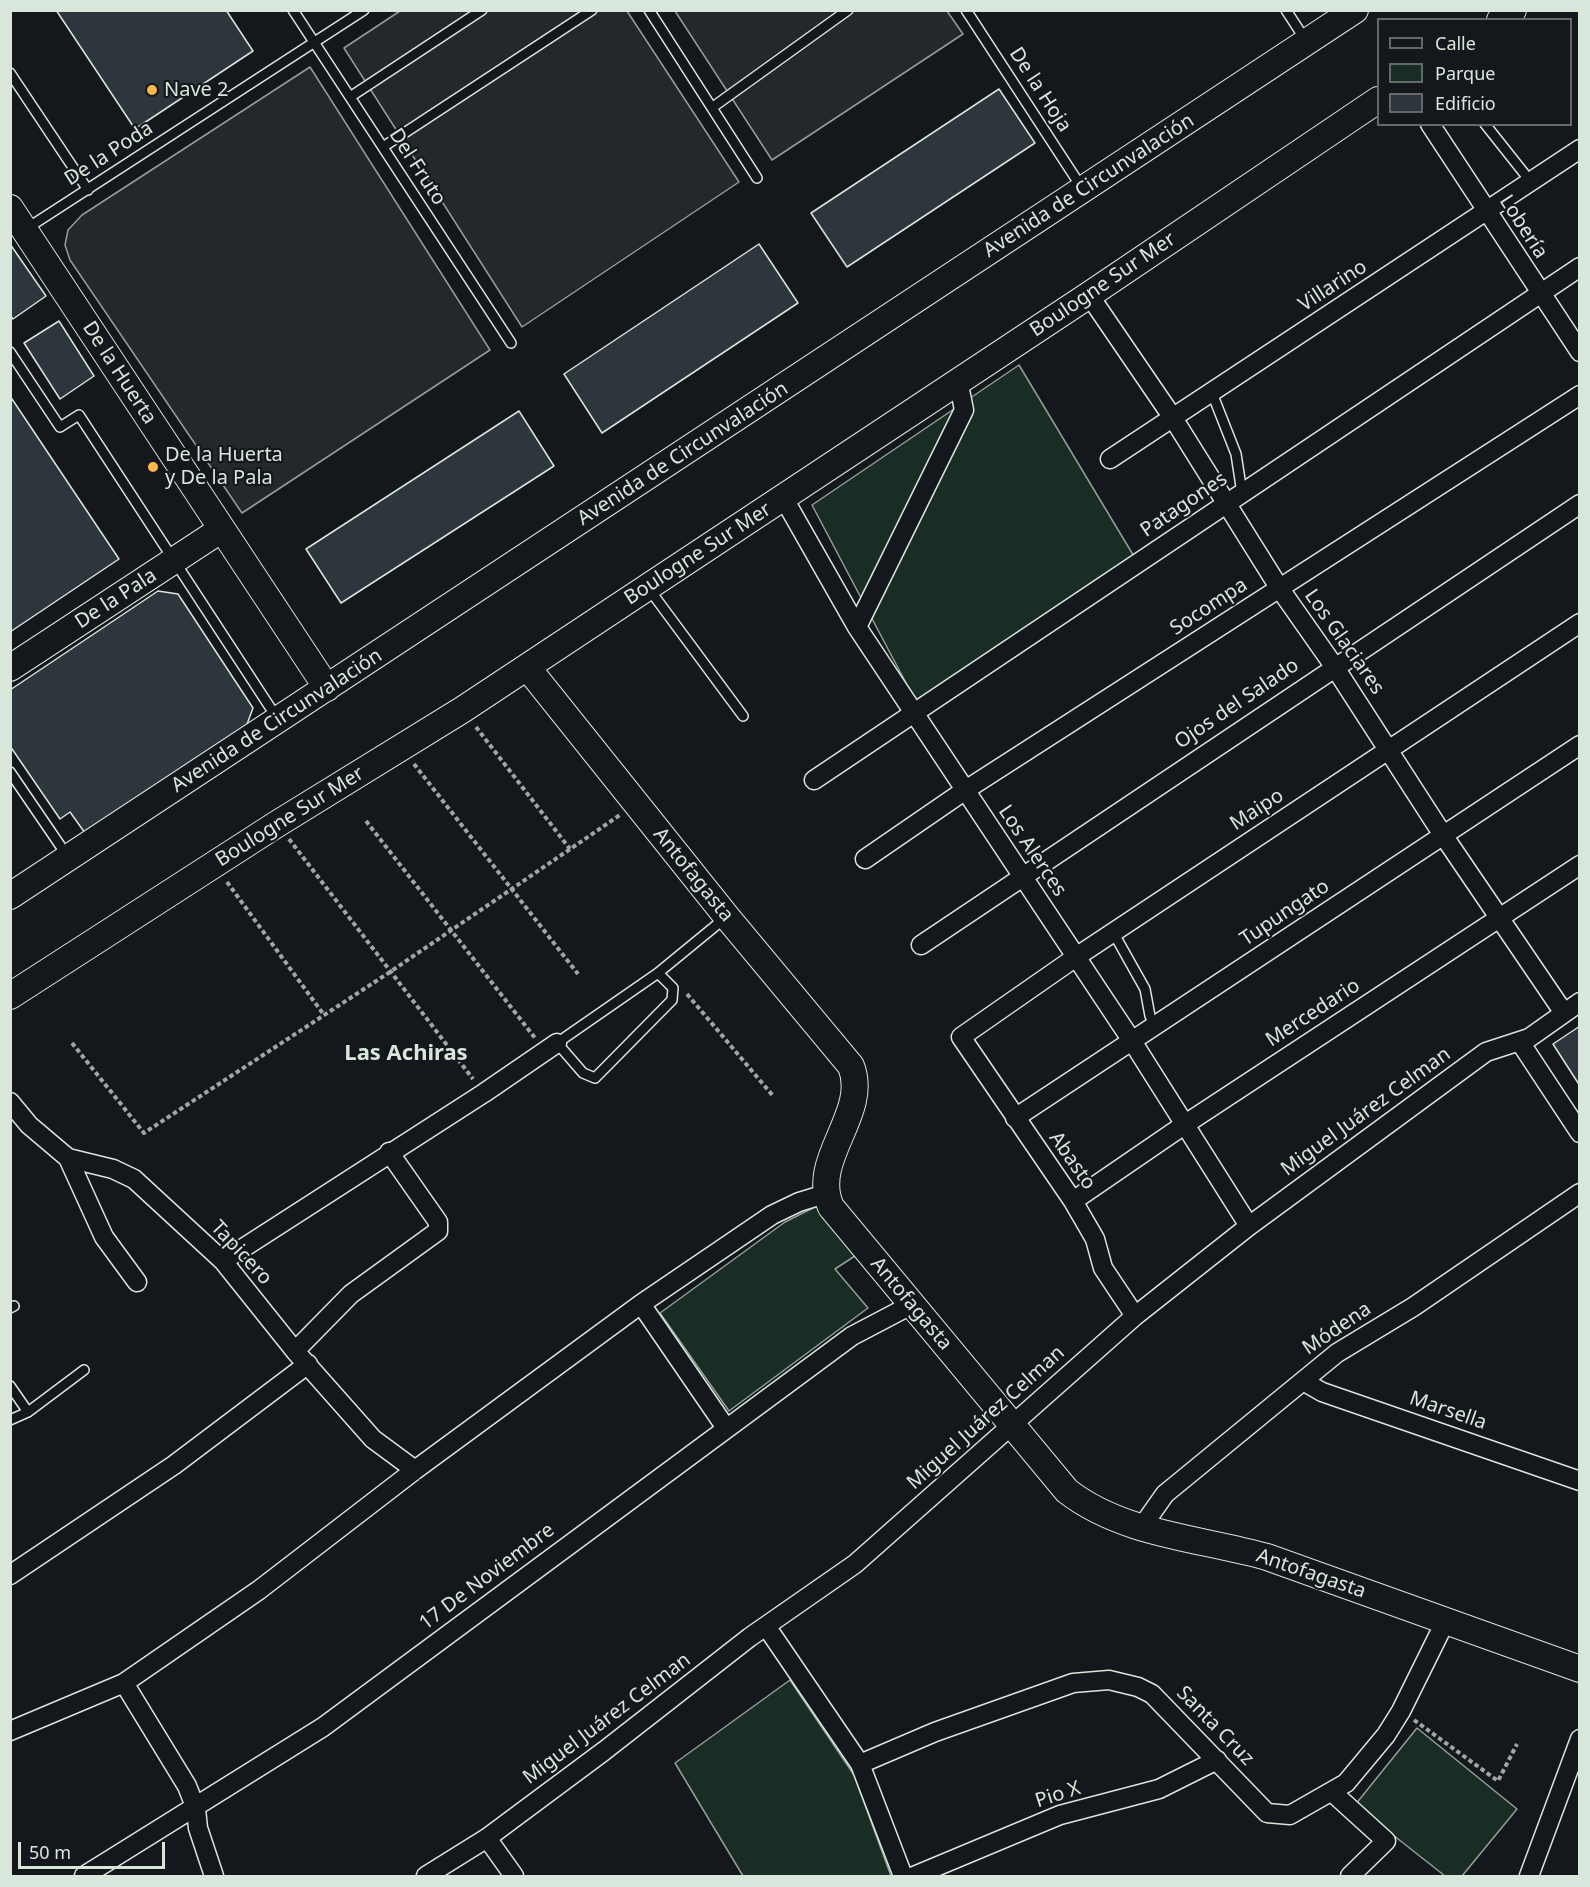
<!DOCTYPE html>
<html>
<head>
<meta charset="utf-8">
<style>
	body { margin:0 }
	#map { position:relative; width:1590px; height:1887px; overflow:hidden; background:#14181c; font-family:"Noto Sans",sans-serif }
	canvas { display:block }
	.frame { position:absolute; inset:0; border:12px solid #d8e6dc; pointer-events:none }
	.legend { position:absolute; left:1377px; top:18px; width:195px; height:108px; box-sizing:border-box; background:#14181c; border:2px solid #626a69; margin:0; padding:8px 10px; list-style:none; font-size:18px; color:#d8e6dc }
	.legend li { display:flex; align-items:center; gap:12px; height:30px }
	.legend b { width:30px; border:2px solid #626a69 }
	.scale { position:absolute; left:18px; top:1842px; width:147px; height:27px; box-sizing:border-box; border:3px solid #d8e6dc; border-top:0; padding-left:8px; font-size:18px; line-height:21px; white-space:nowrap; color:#d8e6dc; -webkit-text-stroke:4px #14181c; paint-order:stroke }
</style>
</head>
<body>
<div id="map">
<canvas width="1590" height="1887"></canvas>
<div class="frame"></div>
<ul class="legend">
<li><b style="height:8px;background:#14181c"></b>Calle</li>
<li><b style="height:16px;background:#1a2d24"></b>Parque</li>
<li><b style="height:16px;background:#2c363c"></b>Edificio</li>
</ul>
<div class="scale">50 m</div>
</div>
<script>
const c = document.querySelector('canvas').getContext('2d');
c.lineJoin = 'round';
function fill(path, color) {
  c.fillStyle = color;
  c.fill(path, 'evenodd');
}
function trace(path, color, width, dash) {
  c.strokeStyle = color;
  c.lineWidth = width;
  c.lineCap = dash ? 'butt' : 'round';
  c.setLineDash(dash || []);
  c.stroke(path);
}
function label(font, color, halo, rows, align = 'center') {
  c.font = font + ' "Noto Sans",sans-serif';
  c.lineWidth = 4.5;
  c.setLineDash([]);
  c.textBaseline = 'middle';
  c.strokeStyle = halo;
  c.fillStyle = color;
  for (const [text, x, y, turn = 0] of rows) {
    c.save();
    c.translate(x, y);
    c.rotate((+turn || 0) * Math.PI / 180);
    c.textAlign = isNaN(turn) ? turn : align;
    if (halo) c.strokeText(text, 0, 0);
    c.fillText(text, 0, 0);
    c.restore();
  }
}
const green = new Path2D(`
	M1019,365L1135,558L916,702L812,505Z
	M817,1206L858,1254L835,1269L868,1308L729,1411L660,1313L785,1222Z
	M790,1680L854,1775L891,1876H743L675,1763Z
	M1417,1728L1517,1809L1462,1876H1445L1355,1805Z`);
const parking = new Path2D(`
	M400,11H627L739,182L522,327L344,48Z
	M675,11H947L963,34L772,160Z
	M310,67L490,350L242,513L70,260L65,245L68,230L82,215Z`);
const building = new Path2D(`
	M56,10H226L253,51L135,129Z
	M999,89L1035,143L847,267L811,213Z
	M10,244L46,296L13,319L10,315Z
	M759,244L798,303L602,433L564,374Z
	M59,321L94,376L60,399L24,343Z
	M10,396L119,559L10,632Z
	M519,411L554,466L341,603L306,549Z
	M158,591L178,594L253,708L246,727L85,833L70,812L60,819L10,746V690Z
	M1580,1026V1086L1553,1044Z`);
const path = new Path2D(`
	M476,727L570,849
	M414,764L578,974
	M366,821L535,1038
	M289,839L473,1079
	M227,882L324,1015
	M687,994L774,1097
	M72,1043L144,1133L390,972L620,815
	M1414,1720L1498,1781L1517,1744`);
const lane = new Path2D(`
	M293,10L511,343
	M649,10L757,178
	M966,10L1082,188
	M1286,10L1306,41
	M10,73L88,190
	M350,97L482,10
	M713,107L848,10
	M1485,124L1531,182
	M383,147L592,10
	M26,229L364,10
	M10,352L60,427L79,415L277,718
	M1212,393L1236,454L1242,493
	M649,589L743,716
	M10,772L68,857
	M1113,932L1145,989L1150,1016L1155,1027
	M658,973L673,988L672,1000L595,1078L583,1073L557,1043L658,973L725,918
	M10,1308L14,1306
	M10,1386L28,1412
	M10,1420L28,1412L84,1370`);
const street = new Path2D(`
	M1430,124L1580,352
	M1089,295L1173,418L1280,589L1334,666L1443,835L1564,1013
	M1110,459L1580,149
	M783,497L857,627L1132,1041L1249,1226
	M857,627L964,410L958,380
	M814,780L1580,267
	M865,859L964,791L1580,395
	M921,945L1580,504
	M1520,1042L1580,1133
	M10,1102L29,1125L68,1158L113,1169L134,1179L223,1261L295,1351L373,1439L415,1470
	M1015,1118L1580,745
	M68,1158L104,1237L137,1282
	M1073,1201L1184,1125L1580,865
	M223,1261L484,1093L557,1043
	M641,1304L726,1428
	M1135,1316L1103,1268L1095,1239L1073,1201L961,1037L1076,957L1580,623
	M295,1351L351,1294L438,1231V1222L389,1152
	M1303,1381L1322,1392L1580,1481
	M1141,1528L1165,1494L1337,1353L1413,1307L1580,1193
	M10,1575L174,1465L308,1364
	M766,1626L860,1764L903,1876
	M124,1683L187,1786L196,1809L198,1828L214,1876
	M10,1731L124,1683L259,1590L415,1470L641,1304L772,1215L799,1202L825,1194
	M860,1764L935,1732L1073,1683L1109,1680L1138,1687L1152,1694L1267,1813L1290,1815L1346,1783L1386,1735L1401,1711L1445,1622
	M1332,1792L1386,1841L1350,1876
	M487,1838L514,1876
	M84,1876L323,1727L852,1336L911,1305
	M426,1876L487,1838L604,1751L750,1637L855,1564L1135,1316L1249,1226L1486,1052L1529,1038L1580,1002
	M914,1876L1060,1815L1159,1789L1217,1760
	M1529,1876L1580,1739`);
const secondary = new Path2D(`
	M1500,20L1513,10
	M10,208L327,688
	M527,667L727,917L851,1066C870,1114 809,1159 831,1207L1067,1491C1124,1535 1200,1538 1267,1557L1580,1669
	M10,668L222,529
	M10,896L1355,10
	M10,996L277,824L462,710L1089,295L1378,100`);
const markers = [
	[152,90,6,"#ffb74d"],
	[153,467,6,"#ffb74d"]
];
const poiNames = [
	["Nave 2",164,90],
	["De la Huerta",165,455],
	["y De la Pala",165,478]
];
const streetNames = [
	["De la Hoja",1040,90,57],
	["De la Poda",109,154,-33],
	["Del Fruto",417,167,57],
	["Avenida de Circunvalación",1089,186,-33],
	["Lobería",1523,227,57],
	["Boulogne Sur Mer",1103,285,-34],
	["Villarino",1333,286,-33],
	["De la Huerta",119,373,57],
	["Avenida de Circunvalación",683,454,-33],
	["Patagones",1184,505,-34],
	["Boulogne Sur Mer",698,554,-33],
	["De la Pala",116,599,-33],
	["Socompa",1209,607,-33],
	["Los Glaciares",1344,642,55],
	["Ojos del Salado",1237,704,-34],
	["Avenida de Circunvalación",277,721,-33],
	["Maipo",1257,810,-33],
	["Boulogne Sur Mer",290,817,-32],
	["Los Alerces",1032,851,56],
	["Antofagasta",693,875,51],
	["Tupungato",1285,913,-34],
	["Mercedario",1313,1013,-33],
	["Miguel Juárez Celman",1366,1112,-36],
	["Abasto",1072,1161,55],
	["Tapicero",241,1253,47],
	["Antofagasta",911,1304,50],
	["Módena",1337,1329,-34],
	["Marsella",1448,1411,19],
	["Miguel Juárez Celman",986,1418,-42],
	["Antofagasta",1311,1574,19],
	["17 De Noviembre",487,1577,-37],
	["Miguel Juárez Celman",607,1719,-37],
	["Santa Cruz",1215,1726,46],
	["Pio X",1058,1795,-18]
];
const quarterNames = [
	["Las Achiras",406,1054]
];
fill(green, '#1a2d24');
trace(green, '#939e99', 1.5);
fill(parking, '#24282b');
trace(parking, '#939e99', 1.5);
fill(building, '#2c363c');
trace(building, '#d8e6dc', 1.5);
trace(lane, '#d8e6dc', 12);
trace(street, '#d8e6dc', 21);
trace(secondary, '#d8e6dc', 28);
trace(path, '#9da8a2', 4, [4.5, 3]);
trace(lane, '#14181c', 9);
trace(street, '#14181c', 18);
trace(secondary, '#14181c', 26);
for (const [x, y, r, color] of markers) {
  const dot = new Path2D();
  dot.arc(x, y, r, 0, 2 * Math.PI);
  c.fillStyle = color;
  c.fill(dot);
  trace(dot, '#14181c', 2);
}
label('20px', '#d8e6dc', '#14181c', poiNames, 'left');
label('20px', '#d8e6dc', '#14181c', streetNames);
label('bold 22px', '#d8e6dc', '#14181c', quarterNames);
</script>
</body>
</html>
